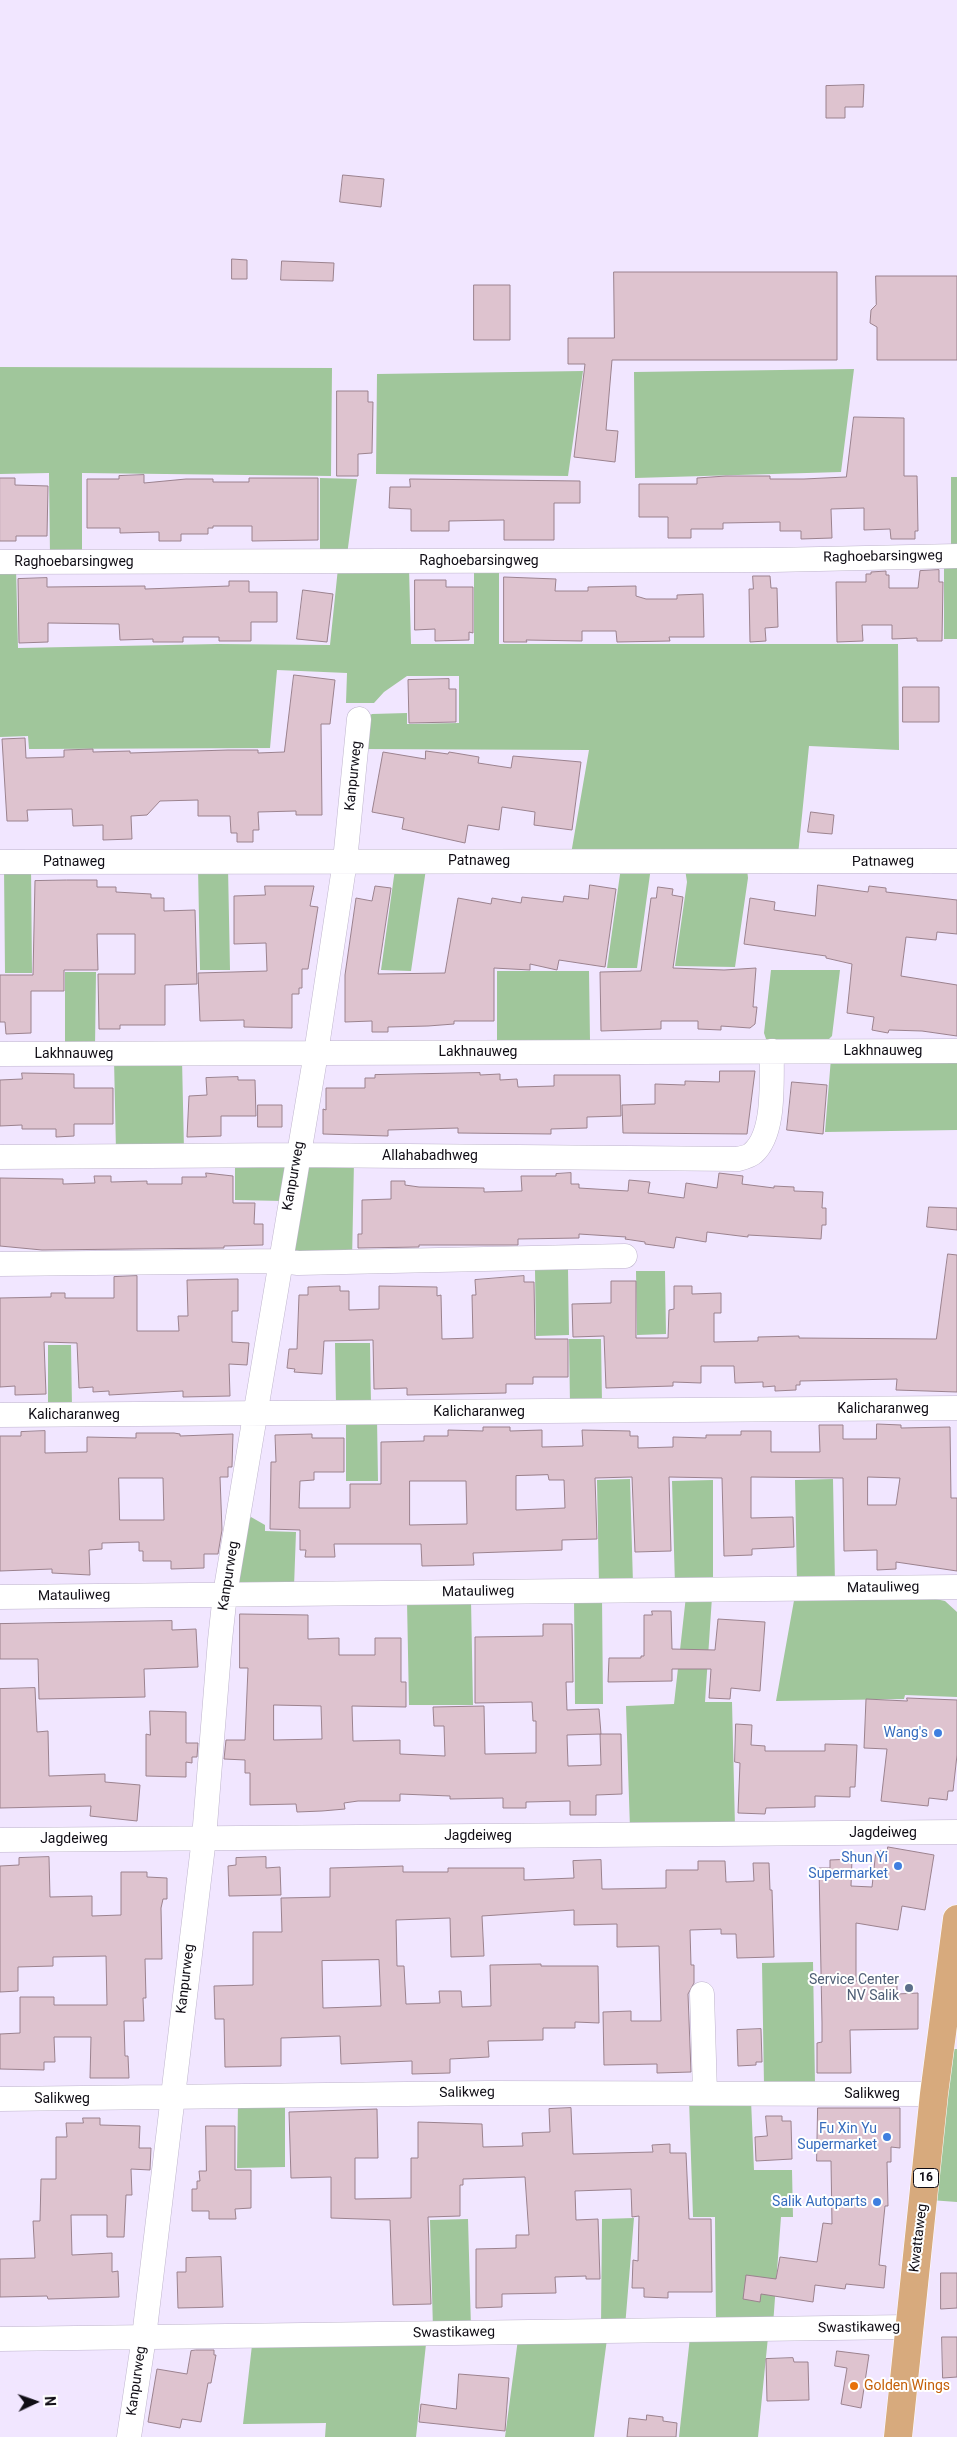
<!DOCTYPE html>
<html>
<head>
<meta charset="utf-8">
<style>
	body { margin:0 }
	#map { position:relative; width:957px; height:2437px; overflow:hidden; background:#f1e6ff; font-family:Roboto,sans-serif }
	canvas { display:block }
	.north { position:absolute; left:10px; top:2377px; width:50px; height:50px; -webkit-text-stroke:4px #fff; paint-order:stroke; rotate:87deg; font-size:14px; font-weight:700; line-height:20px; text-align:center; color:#100d15 }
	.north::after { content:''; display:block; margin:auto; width:18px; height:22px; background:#100d15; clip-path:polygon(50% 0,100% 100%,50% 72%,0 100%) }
</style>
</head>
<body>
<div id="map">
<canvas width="957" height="2437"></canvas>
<div class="north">N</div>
</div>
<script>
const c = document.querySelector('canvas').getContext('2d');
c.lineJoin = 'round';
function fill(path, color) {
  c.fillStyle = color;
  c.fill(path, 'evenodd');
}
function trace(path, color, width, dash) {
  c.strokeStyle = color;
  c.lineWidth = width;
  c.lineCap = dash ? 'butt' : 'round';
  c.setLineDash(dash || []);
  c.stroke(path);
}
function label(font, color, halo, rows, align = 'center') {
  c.font = font + ' Roboto,sans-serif';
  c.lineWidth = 4;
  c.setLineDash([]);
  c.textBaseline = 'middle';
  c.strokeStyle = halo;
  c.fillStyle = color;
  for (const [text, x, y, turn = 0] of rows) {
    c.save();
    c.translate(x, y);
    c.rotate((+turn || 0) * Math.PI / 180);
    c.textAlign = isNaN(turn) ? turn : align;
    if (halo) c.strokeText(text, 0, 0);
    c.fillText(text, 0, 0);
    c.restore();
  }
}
const green = new Path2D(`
	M0,367L332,368L331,476L82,473V556H50L49,473L0,474Z
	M854,369L841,472L635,478L634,372Z
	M583,371L568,476L376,474L377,374Z
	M951,477H957V550H951Z
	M320,478L357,479L347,555L320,556Z
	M944,563H957V639H944Z
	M0,568H16L18,648L218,644L330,645L338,568H409L411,644H474V568H499V644H898L899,750L809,746L798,855L571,854L589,750L361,749L366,718L372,714L407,713V724L459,723V676H407L384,692L374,703H346L347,673L277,670L270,748L29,749L28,736L0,737Z
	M31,866L32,973H5L4,867Z
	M198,867H228L230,970H200Z
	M621,867H651L637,968H607Z
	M395,869H426L411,971L381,970Z
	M685,869H747L748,878L735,967L675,966L687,882Z
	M771,970H840L832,1036L828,1040L767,1042L764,1033Z
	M497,971H589L590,1041L497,1042Z
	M65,972H96L95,1047L65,1046Z
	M957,1057V1130L825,1132L831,1058Z
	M114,1059H182L184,1150L116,1151Z
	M235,1161L288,1167L283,1201L235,1200Z
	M354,1161L352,1261L293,1260L301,1167Z
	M568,1269L569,1335L536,1336L535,1270Z
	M636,1271H665L666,1334L637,1335Z
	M569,1339H601L602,1404L570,1405Z
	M335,1343H370L371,1405H336Z
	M48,1345H71L72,1408H48Z
	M346,1418H377L378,1481H346Z
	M630,1479L633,1584L599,1585L597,1480Z
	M833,1479L835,1584H797L795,1480Z
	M713,1480V1584L675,1585L672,1481Z
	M251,1517L265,1525V1531L296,1532L294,1587L241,1586L237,1581L244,1526Z
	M795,1595L931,1598L945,1601L957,1612V1697L905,1695L904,1699L776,1701Z
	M686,1596L712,1597L705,1702H732L735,1827L630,1829L626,1706L674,1704Z
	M602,1597L603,1704H575L574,1598Z
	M471,1600L473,1705H409L407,1601Z
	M813,1962L815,2084L764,2085L762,1963Z
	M950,2049H957V2202L930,2200Z
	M689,2099L751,2100L754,2170H792L793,2217H781L773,2325H716L715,2217H693Z
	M238,2102H285V2167L237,2168Z
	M634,2218L625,2327H601L602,2219Z
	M468,2219L471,2328L433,2329L430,2220Z
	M690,2337H768L758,2437H679Z
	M518,2339H607L594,2437H505Z
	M426,2344L416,2437H325L326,2423L243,2424L252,2345Z`);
const building = new Path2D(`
	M864,85L863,107H845V118H826V86Z
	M343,175L384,179L381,207L340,202Z
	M232,259L247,260V279H232Z
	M282,261L334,263L333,281L281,280Z
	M614,272H837V360H612L606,430L618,431L615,462L574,457L585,364H568V338H614Z
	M876,276H957V360H877V327L870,323L871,310L876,305Z
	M474,285H510V340H474Z
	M337,391H368V402H373L372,453L358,454V476H337Z
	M854,417L904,418V476H917L918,531H915V539H891L890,529L864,530V508L831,509L832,538L801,539V531H780V522L723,523V529H691V538H668V517H639V484H697V478L726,476H770V479H804L846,477Z
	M144,475V483L186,479H213V482H249V478H318V540L252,541V526H213V528H208V534H181V541H159V532L120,533V528H87V479H119V476Z
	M0,478H15V485L48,486L47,536H16V541H0Z
	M410,479L580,481V503H554V540H504V520L449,521V531H411V509L389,508L390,487H410Z
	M939,570V582H943L942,641H917V638L892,639V625H862L863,641L837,642L836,582H866V574H871V572L886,571V575H889V588H918L920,571Z
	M753,576H770L771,588H777L778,627L765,628L766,641L750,642L749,589H753Z
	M504,577L556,579L555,591H588V587L636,586V596L646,599H677V595L703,594L704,637H669L670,641L617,642L616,631H582V641L526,640L527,642H504Z
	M47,578V587L145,586V589L229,586V581H249V592H277V622H251V641H219V637H183V642H153V639L120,640L119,624L48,623V642L19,643L18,579Z
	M415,580H446V587H473V633L469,632V640L435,641V629L415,630Z
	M303,590L333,594L327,642L297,639Z
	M294,675L335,680L330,724H321L322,815H296V811L258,812L259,830H253V842H237V833H231L230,816H198V800L160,801L147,815L131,816L132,839L103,840V825L73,826L72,809L27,810L28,821H7L2,739L25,738L26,758L64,757V750L93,749V752L130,751V753L228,750H258V753L284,752Z
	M449,679V689H456V722L409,723L408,680Z
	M903,687H939V722H903Z
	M426,751L448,754L449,752L479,757L478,763L511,768L513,756L581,762L572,830L534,825L535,812L502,807L499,830L468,825L465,843L402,829L404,818L372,812L383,752L425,759Z
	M811,812L834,815L832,834L808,832Z
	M67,880H97V887H116V892L151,894V898H164V911L195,910L197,984L165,985V1025H120V1029H99L98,974H135V934H97L98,970H64V991H31V1033L6,1034L5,1022H0V975H33L35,881Z
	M590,885L616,889L605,967L559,960L557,970L530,964V970L494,968V1021H454V1024L428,1026L388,1027V1032H372V1021L345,1022V975L356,898L372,901L375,886L391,888L378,974L445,973L458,898L491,904L492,898L521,903L522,897L563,902L564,896L588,899Z
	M818,885L868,892L869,886L886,888V892L957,900V934L937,932L936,940L906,937L901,976L957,985V1036L922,1031L889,1030L888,1033L872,1030L874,1017L847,1013L852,964L826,958V956L744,944L750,898L775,902L774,910L815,916Z
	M265,886H314L310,906L318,907L308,969H302V988H299V994H292V1028L244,1027V1020L200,1021L198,973L267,971L266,943L234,944V896L265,895Z
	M658,887L673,889L672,895L683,897L673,968L724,970L756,968L753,1007H757L755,1024L750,1028L721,1026V1030L698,1029V1021H661V1029L601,1031L600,972L641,971L651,898H656Z
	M720,1071H755L747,1134L623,1133L622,1105L655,1104V1084L685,1085V1081L719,1082Z
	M22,1073L74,1074V1088H113V1124H74V1136L56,1137V1129H22V1125L0,1126V1080L22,1079Z
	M480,1073V1075L500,1074V1080L517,1079L518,1087L554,1086V1075H620L621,1116L587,1117V1128L551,1129V1134L458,1133V1128L388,1130V1136L323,1134V1109L326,1110V1088H365V1078H375V1075Z
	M238,1077V1080H255L256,1116H221V1136L187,1137L189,1096L207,1095L206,1078Z
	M792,1082L827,1085L823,1134L787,1130Z
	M258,1105H282V1127H258Z
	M206,1173L233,1176V1203H255L254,1224H263V1245L224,1246V1248L42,1250L0,1246V1178L63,1179V1184L95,1183L94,1176H111V1182L147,1181V1184H182V1177H206Z
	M571,1173V1184H579V1188L628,1191L629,1180L650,1182L648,1193L684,1198L686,1183L717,1188L719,1173L743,1176L742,1184L774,1188V1186L794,1187V1191L823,1192L822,1208H826V1225H822L821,1239L748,1235V1237L707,1232L706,1242L676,1237L674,1248L645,1244V1242L625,1239L626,1237L579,1234V1238L518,1239V1245H419V1247L358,1248V1234H362V1200L391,1199V1181H405V1185L419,1187L484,1188V1192L522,1191L521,1176H556V1174Z
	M929,1207L957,1208V1230L927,1227Z
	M948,1254L957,1255V1392L896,1390L897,1379L800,1381V1385H796V1390L775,1391V1386L763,1387V1382L735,1383L734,1366H701V1383L673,1382V1386L606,1388L604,1336L573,1337L572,1304L611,1303V1281H636V1338H668L669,1310L674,1309V1286H692V1294L721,1293V1313H714V1342L758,1341V1337L799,1336V1338L936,1339Z
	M137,1276V1331H179L178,1316H188L187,1280L238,1279V1311H232V1342L249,1343L247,1365L229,1364L230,1396L183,1397V1391L109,1395V1391L93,1392V1387L79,1388L77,1343L44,1342L46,1394L15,1395V1386L0,1387V1298L51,1297V1293H65V1298H114V1277Z
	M524,1276V1282H534L535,1339H568V1377H533V1384H506V1393L407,1395V1388L374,1389L373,1340L324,1341L322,1374L294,1372L295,1369L287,1368L289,1349H297L299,1295H308V1287L340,1286V1291H349V1310L379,1309V1286L437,1287V1296L441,1295L442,1339L473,1338L472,1295H476L475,1280Z
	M877,1424L901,1425V1428L950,1427L951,1498H957V1571L896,1562V1569L877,1570V1550L844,1551L843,1478L751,1477V1518L793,1517L794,1547L752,1549V1555L724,1556L722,1478L669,1477L671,1551L635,1552L632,1477L595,1478L597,1539L562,1540V1550L473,1553L474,1565L422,1566L421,1544H334L335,1557H305L306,1550H300V1530L270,1529L271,1462H276L275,1435L312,1434V1438H344V1472H314V1480L300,1481L299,1508H350V1484H381V1442L424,1441V1436H448V1430L483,1431V1427H510V1431L542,1430V1447L583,1446L582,1430L630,1431V1436H638V1448L673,1447V1437L706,1438V1435H741V1431H771V1452H820L819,1425H843V1439H876ZM548,1475L549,1480H564L565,1508L516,1510V1476ZM868,1477L900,1478L896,1505H868ZM410,1481H466L467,1524L410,1525Z
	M45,1431V1453L87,1452V1437L136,1438V1433H174L180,1434V1436L233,1434L232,1467H228V1477H220L222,1530L218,1554H204V1568L171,1569V1561H143V1551H139V1542L102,1543V1549L89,1550L90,1575L52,1573V1569L0,1571V1436H21V1432ZM119,1478H163L164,1520H120Z
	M652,1611H671L672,1649L715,1650L718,1619L765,1622L760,1691L731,1688L730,1699L709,1698L711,1669H672V1681L608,1682L609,1658H641V1656H644V1615H652Z
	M240,1614L308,1615V1639L339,1638V1655H375V1638H401V1682H406V1707L352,1706L353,1741L400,1740V1754L445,1756L444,1726H434L433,1707L484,1706L485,1754L536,1753V1721H533L532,1702L475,1703V1637L543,1636V1624H572L573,1682H566L567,1710L599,1709L601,1734L567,1735L568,1766L601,1765L600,1734H621L622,1794L596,1795V1815H570V1801L526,1802V1808H503V1798L450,1799V1796L400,1794V1801H358L344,1803L345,1809L322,1811L297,1812L296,1804L250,1805V1773H245V1760L224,1759L226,1740H245L248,1668H240ZM274,1705L321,1706L322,1739L274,1740Z
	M172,1621V1630L196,1629L198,1667L144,1669L145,1697L39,1699L38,1659H0V1624Z
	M35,1688L37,1732L48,1731L49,1776L105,1774V1782L140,1785L137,1821L90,1816L91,1806L0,1808V1689Z
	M907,1698L957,1700V1755L953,1791H948L947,1800L929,1798L928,1806L881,1801L887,1749L864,1748L866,1699L907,1701Z
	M150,1711L186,1712V1743H198L197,1757H192V1763L186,1762V1777L146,1776V1734L150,1735Z
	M736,1724L752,1725L751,1745L765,1746V1751H825V1744L857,1745L855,1787H850V1797L815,1796V1807L766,1808L765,1814L738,1813L740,1763L735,1762Z
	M888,1847L934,1855L925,1910L902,1906L898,1930L856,1923V1981L897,1980V1994L918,1993V2029L850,2030L851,2073H817V2043L822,2042V2023L819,1868H830V1860L852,1859L851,1886L872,1887L876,1850L887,1852Z
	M49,1857L50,1897L92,1896V1916L121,1915V1872H147V1877L167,1878V1899H163L161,1908L162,1959H145L146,1998H143L144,2021H124L125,2056H128L129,2078H90L91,2037H54L55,2062H44V2070L0,2069V2034L20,2033V1997H54V2005H107L106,1956L53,1957V1966L18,1967V1991L0,1992V1866L19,1865V1858Z
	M266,1857V1868L280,1867L281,1895L229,1896L228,1866L236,1865V1858Z
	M601,1860L602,1889H609L666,1888V1870H698V1861H725L726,1882L754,1881L753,1863H769L770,1890H772L774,1957L737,1958L736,1934H721V1929L690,1930L691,1965H694V1983L688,1994L691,2072L657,2073V2064L604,2065L603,2012L631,2011V2021H661L659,1946L617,1947V1924L574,1925V1910L482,1916L484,1956L451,1957L450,1918L396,1920L397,1966H404L406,2004L440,2003L439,1991H461L462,2007L491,2006L490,1965L541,1964V1966H598L599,2023L575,2022V2028H543V2040L488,2041L489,2057L450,2059V2073L412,2074V2061L341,2064L340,2036L281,2038V2066L225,2067L224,2019H215L214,1986L253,1985V1932H282L281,1898L330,1897V1868L403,1866V1872H448V1868H524V1880L574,1878L573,1861ZM379,1960L381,2006L323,2008L322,1961Z
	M761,2029L762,2062H756V2065L738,2066L737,2030Z
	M571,2108L573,2154L653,2152L652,2145L670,2144V2153H686L689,2219H711L712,2292H668V2298L644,2297V2288H632L633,2260L638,2261L639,2216L632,2217L631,2189L575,2191L576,2220L598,2219L600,2279H586V2276L555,2277L556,2293L502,2294V2307L476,2308V2249L516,2248V2235H529L525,2177L463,2179V2185H460V2216L428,2217L431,2304L393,2305L390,2220L331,2218V2177L291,2178L289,2112L377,2109L378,2158H355V2199L411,2198V2158H418V2122L482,2124L483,2147L523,2146L522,2133L550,2132L549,2109Z
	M818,2108H900V2148L891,2147V2162H887L888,2206H885L879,2265L886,2266L884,2288L846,2284L845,2289L815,2285L813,2302L761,2294L760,2302L743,2299L746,2275L776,2279L780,2257L817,2262L823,2223L832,2224L831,2161H817Z
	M766,2116H782V2121H791L792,2159L756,2161L755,2137L767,2136Z
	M83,2118H100V2125L140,2126L139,2148H151L150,2170L131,2169L132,2195H126L124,2237H107V2215H71L72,2255L112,2253V2272L118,2271L119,2297L48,2299L47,2296L0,2297V2259L35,2258L33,2221H40L41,2179H56V2137H67L66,2123H83Z
	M206,2126H235V2170H251V2208L235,2209L236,2219H209V2211H192V2189H197V2181H200L199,2171H206Z
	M221,2257L223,2307L178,2308L177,2272H186V2258Z
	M941,2273H957V2308L941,2309Z
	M942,2337H957V2377L943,2378Z
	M196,2350H214V2355H216L211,2383H208L201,2422L182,2419L180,2428L148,2422L157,2369L187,2374L191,2351Z
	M837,2351L869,2355L861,2408L841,2404L847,2368L835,2366Z
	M793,2358L794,2362H808L809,2400L767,2401L766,2359Z
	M459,2374L509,2378L505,2431L419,2422L421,2404L456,2409Z
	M647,2415L663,2417V2421L677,2423L676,2437H627L629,2418L646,2420Z`);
const minor = new Path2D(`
	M0,562L773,560L957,556
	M0,862L957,861
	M0,1054L957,1051
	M0,1157L297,1155L738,1159C742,1158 750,1156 753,1153C776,1133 771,1079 772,1051
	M0,1264L280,1261L298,1263L625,1256
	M0,1415L957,1408
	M0,1597L957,1587
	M0,1840L957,1832
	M702,1994L705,2093
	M0,2099L487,2093L934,2094
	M0,2339L908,2327
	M129,2437L144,2337L204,1838L220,1640L225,1594L316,1053L345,861L359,719`);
const major = new Path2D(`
	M898,2437L934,2094L957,1919`);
const markers = [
	[938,1733,5,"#3f7fe0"],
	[898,1866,5,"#3f7fe0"],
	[909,1988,5,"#5c6f8a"],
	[887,2137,5,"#3f7fe0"],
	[877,2202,5,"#3f7fe0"],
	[854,2386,5,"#e8710a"]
];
const shields = [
	[926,2178,25]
];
const shieldNames = [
	["16",926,2178]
];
const streetNames = [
	["Raghoebarsingweg",883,557,-1],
	["Raghoebarsingweg",479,561],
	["Raghoebarsingweg",74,562],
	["Kanpurweg",354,776,-84],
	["Patnaweg",479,861],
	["Patnaweg",74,862],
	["Patnaweg",883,862,-1],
	["Lakhnauweg",883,1051],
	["Lakhnauweg",478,1052],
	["Lakhnauweg",74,1054],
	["Allahabadhweg",430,1156],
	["Kanpurweg",294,1176,-80],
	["Kalicharanweg",883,1409],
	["Kalicharanweg",479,1412],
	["Kalicharanweg",74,1415],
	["Kanpurweg",229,1576,-81],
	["Matauliweg",883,1588,-1],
	["Matauliweg",478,1592,-1],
	["Matauliweg",74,1596,-1],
	["Jagdeiweg",883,1833],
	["Jagdeiweg",478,1836],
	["Jagdeiweg",74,1839],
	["Kanpurweg",186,1979,-83],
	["Salikweg",467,2093,-1],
	["Salikweg",872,2094],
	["Salikweg",62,2099],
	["Kwattaweg",919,2238,-83],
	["Swastikaweg",859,2328,-1],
	["Swastikaweg",454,2333,-1],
	["Kanpurweg",137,2381,-82]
];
const shopNames = [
	["Wang's",928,1733],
	["Shun Yi",888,1858],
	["Supermarket",888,1874],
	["Fu Xin Yu",877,2129],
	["Supermarket",877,2145],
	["Salik Autoparts",867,2202]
];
const serviceNames = [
	["Service Center",899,1980],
	["NV Salik",899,1996]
];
const foodNames = [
	["Golden Wings",864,2386]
];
fill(green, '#a0c69b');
fill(building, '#dec3cf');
trace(building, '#9b828e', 1);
trace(minor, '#beb4cc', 25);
trace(major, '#fff', 29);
trace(minor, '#fff', 24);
trace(major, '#d7aa7d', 28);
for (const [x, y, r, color] of markers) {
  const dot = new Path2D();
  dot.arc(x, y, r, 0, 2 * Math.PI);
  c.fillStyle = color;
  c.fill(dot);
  trace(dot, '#fff', 2);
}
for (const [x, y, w] of shields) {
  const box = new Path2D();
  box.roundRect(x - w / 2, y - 9.5, w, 19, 4);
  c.fillStyle = '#fff';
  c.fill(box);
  trace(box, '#100d15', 1);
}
label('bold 12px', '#100d15', null, shieldNames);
label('14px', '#100d15', '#fff', streetNames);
label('14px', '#366cbe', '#fff', shopNames, 'right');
label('14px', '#4e5e75', '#fff', serviceNames, 'right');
label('14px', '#c56008', '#fff', foodNames, 'left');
</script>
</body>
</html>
